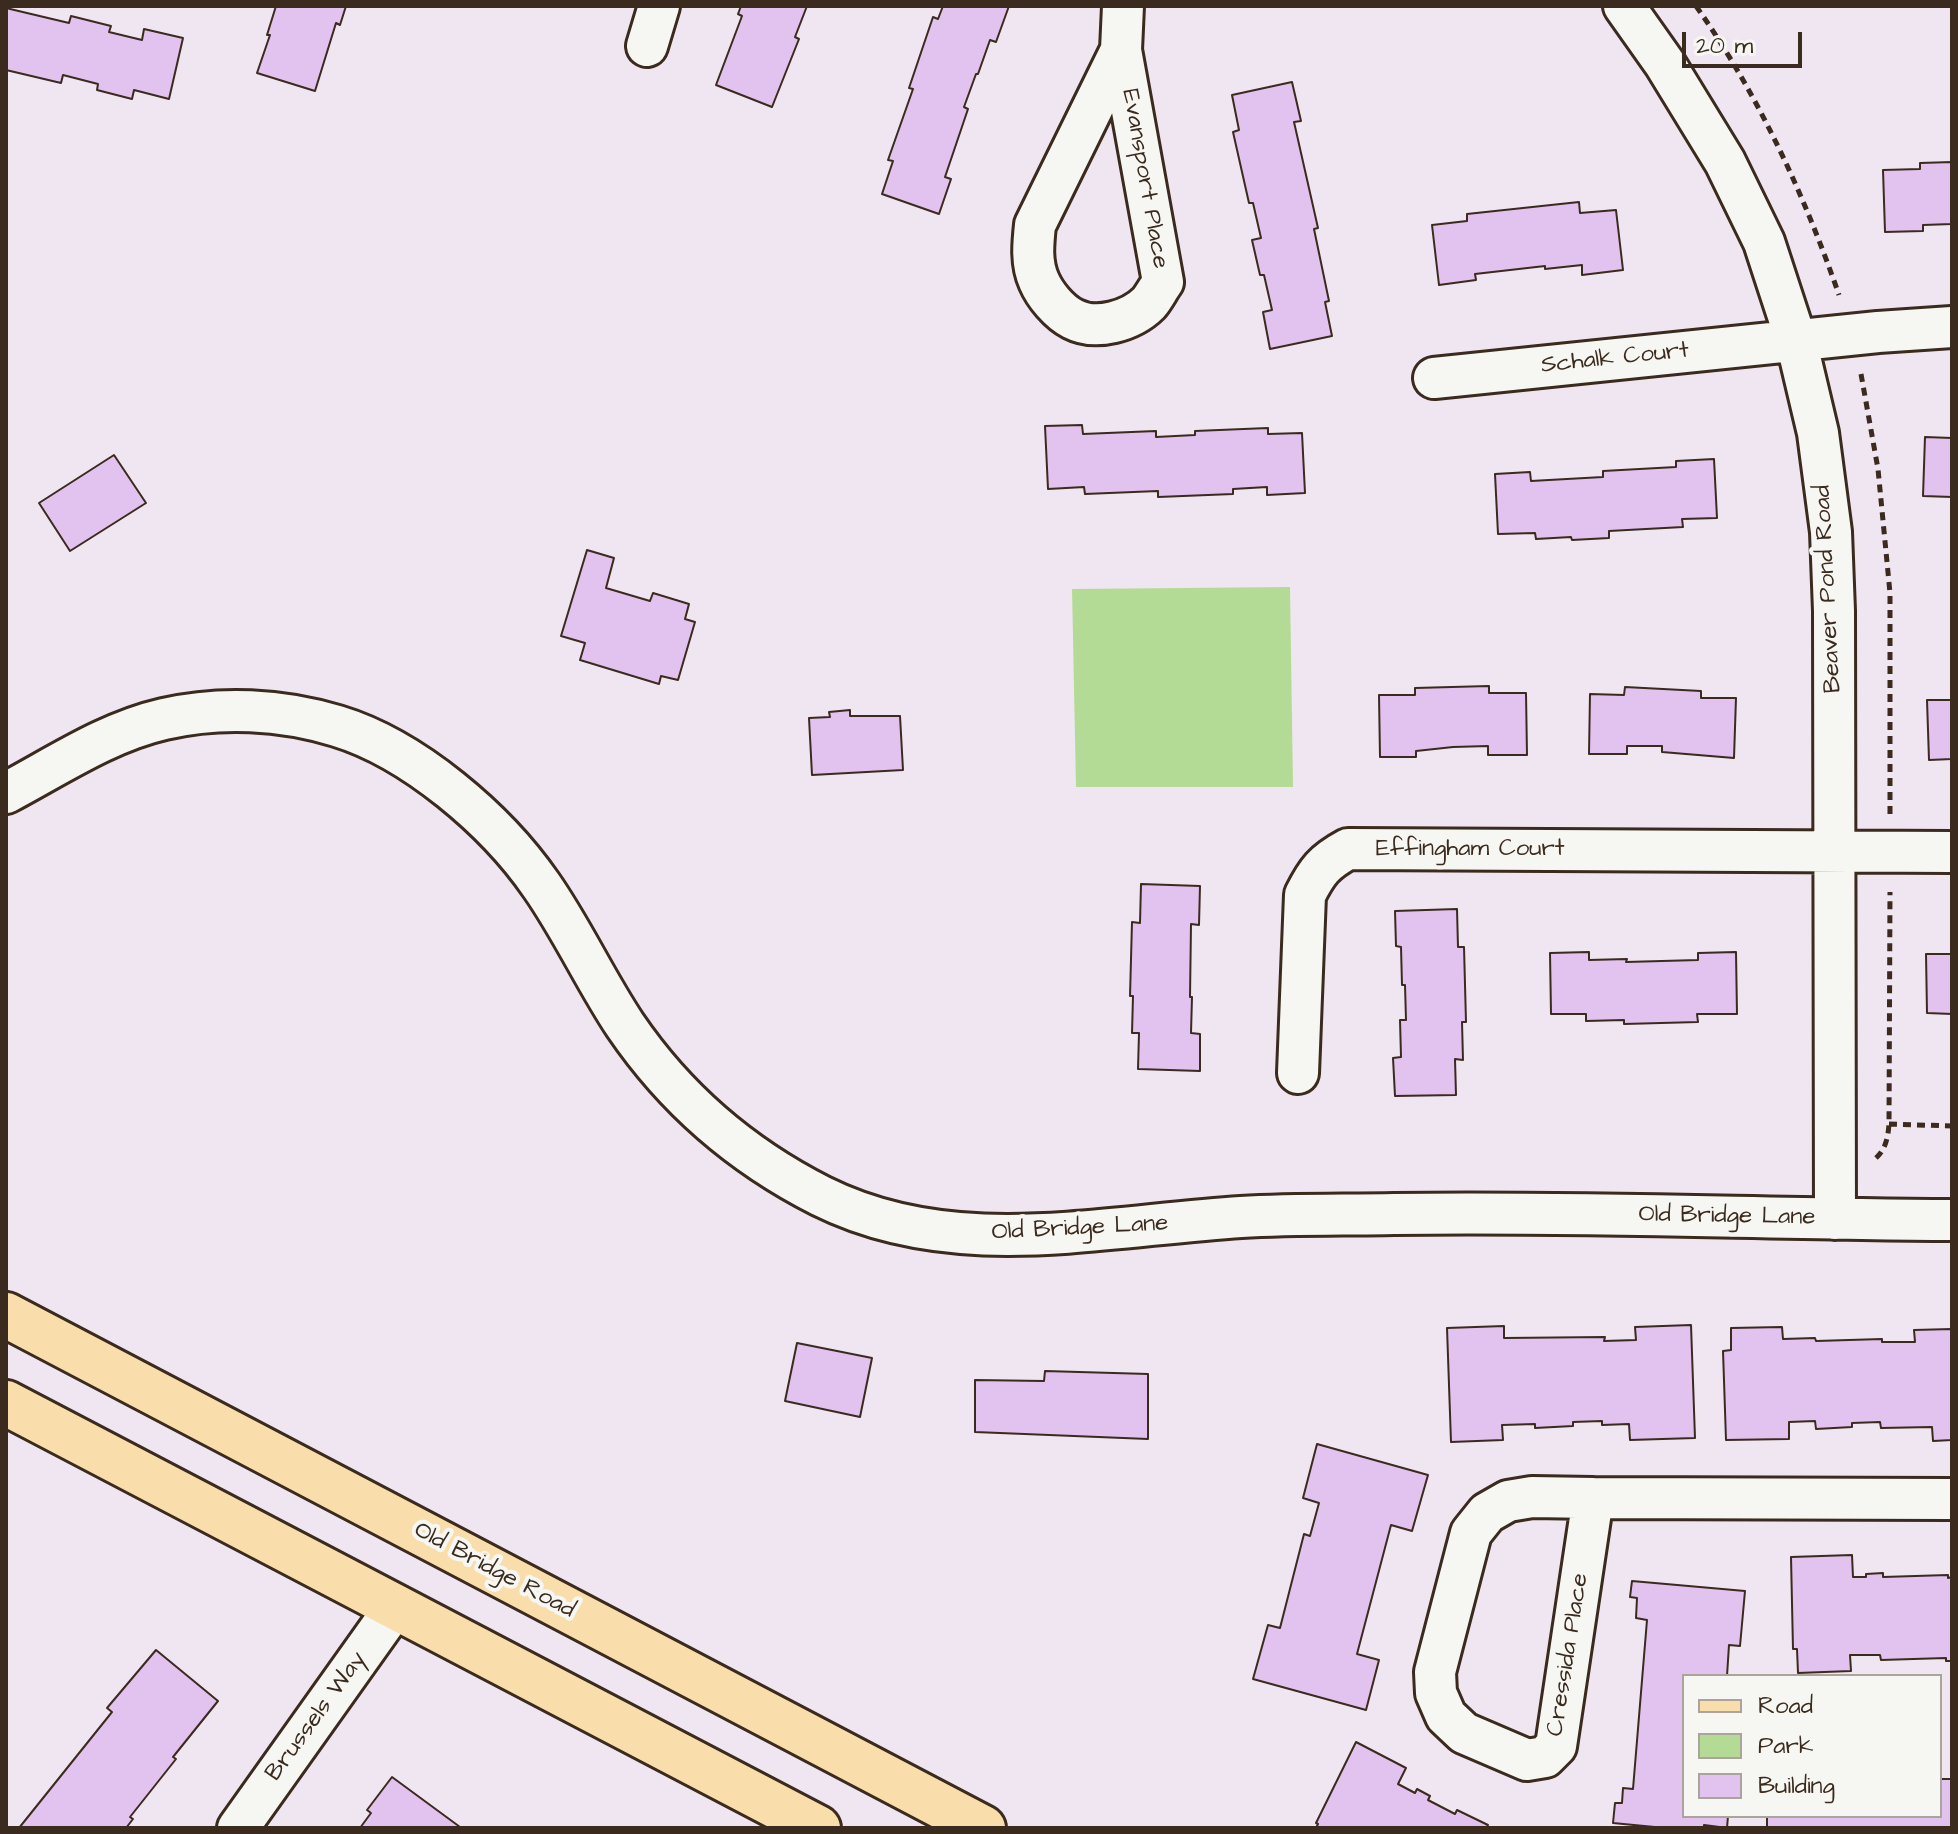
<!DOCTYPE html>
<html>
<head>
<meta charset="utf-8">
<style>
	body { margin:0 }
	#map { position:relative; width:1958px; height:1834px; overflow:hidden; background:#f0e6f1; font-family:"Architects Daughter",sans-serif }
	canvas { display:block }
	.frame { position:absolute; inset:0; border:8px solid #3b2a1e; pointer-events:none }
	.legend { position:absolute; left:1682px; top:1674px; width:260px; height:144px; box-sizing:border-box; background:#f6f6f2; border:2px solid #aba49d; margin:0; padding:10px 14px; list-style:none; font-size:24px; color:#3b2a1e }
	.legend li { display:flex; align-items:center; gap:16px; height:40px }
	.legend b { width:40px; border:2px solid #aba49d }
	.scale { position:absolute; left:1682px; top:32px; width:120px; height:36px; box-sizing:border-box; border:4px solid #3b2a1e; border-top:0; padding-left:10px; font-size:24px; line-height:28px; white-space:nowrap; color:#3b2a1e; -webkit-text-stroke:6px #f6f6f2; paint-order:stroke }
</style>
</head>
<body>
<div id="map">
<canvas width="1958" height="1834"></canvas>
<div class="frame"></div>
<ul class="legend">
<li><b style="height:10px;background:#f9deab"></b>Road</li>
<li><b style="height:22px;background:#b4db96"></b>Park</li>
<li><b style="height:22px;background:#e2c2ef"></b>Building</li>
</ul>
<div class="scale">20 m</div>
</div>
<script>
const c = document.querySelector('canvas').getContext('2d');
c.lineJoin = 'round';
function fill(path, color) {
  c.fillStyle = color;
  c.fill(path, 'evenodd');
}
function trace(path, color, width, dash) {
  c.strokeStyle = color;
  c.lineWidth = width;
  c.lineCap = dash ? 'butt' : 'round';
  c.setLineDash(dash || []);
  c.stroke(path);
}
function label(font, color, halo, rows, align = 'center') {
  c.font = font + ' "Architects Daughter",sans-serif';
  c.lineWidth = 8;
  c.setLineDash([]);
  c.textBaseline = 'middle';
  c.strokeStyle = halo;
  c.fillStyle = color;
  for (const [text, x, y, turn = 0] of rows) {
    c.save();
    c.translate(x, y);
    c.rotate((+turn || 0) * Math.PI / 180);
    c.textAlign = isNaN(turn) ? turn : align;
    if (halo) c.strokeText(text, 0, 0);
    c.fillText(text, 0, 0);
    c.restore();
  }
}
const green = new Path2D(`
	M1290,587L1293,787H1076L1072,589Z`);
const building = new Path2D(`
	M276,6H346L340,25L336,23L315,91L257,73L270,35H267Z
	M741,6H807L795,37L799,39L772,107L716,85L742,16L738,14Z
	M943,6H1009L996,42L990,40L978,74H976L964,107L968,109L945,177L951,179L939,214L882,194L893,161L888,160L913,89L909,88L933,17L938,19Z
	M6,8L69,23L71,16L111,26L109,32L142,40L144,29L183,38L169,99L134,90L132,99L97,90L98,84L63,75L61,83L6,70Z
	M1292,82L1301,121L1294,122L1318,228L1314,229L1329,301L1325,302L1332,336L1270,349L1263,312L1272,310L1264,275H1260L1252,240L1261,238L1253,203H1249L1233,132L1239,130L1232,95Z
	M1952,162V224L1923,225V231L1885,232L1883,170L1920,169V163Z
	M1579,202L1580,213L1616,210L1623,270L1582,275V265L1545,269V266L1475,274L1476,280L1439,285L1432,225L1467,221V214Z
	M1082,425L1083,434L1156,431V437L1195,435V431L1268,428V434L1302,433L1305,493L1267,495V487L1233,489V494L1158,497V491L1085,494L1084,487L1048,489L1045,426Z
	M1925,437L1952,438V497L1923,496Z
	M114,455L146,503L70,551L39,503Z
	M1714,459L1717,518L1682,519L1683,527L1609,531V538L1572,540L1571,537L1536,539L1535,533L1498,534L1495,474L1530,472L1531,481L1603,477V471L1676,467V461Z
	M587,550L614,558L606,588L650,601L653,593L689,604L685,619L695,622L678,680L661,676L659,684L580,660L585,643L561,636Z
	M1489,686V693H1526L1527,755H1488V746L1453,747L1416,751V757H1380L1379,695H1415V688Z
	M1625,687L1701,691V698H1736L1734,758L1662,752V746H1627V754H1589L1590,694L1624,695Z
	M1927,700H1952V759L1929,760Z
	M850,710V716H900L903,770L812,775L809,718L830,717L829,712Z
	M1141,884L1200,886L1199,925L1191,924L1190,997H1192L1191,1033L1200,1034V1071L1138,1069L1139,1033H1132L1133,996H1130L1132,922L1140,923Z
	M1457,909L1458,947H1464L1466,1022H1462L1463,1060L1455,1059L1456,1095L1395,1096L1393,1058L1401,1057L1400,1020H1406L1405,985H1402L1401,947L1396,946L1395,911Z
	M1589,952V960L1627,959L1626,962L1698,960V953L1736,952L1737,1014H1697L1698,1022L1624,1024V1020L1586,1021V1014H1551L1550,953Z
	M1926,954H1952V1014L1927,1013Z
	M1691,1325L1695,1438L1630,1440L1629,1424L1602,1425V1421L1573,1422V1426L1535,1428V1424L1502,1425L1503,1440L1451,1442L1447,1328L1504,1326V1338L1605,1337L1604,1341L1636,1340L1635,1327Z
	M1782,1327L1783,1339L1815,1338L1816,1341L1882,1339V1342H1915L1914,1330L1952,1329V1440L1933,1441L1932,1427L1881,1428L1880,1422L1852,1423V1427L1816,1429L1815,1421L1789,1422V1439L1726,1440L1723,1351L1731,1350V1328Z
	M797,1343L872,1358L860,1417L785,1401Z
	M1045,1371L1148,1374V1439L975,1432V1380L1044,1381Z
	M1317,1444L1428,1475L1412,1531L1391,1525L1357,1654L1379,1660L1366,1710L1253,1679L1268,1625L1280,1628L1304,1534L1310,1536L1319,1503L1303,1498Z
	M1852,1555L1853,1577H1866V1574L1883,1573V1577L1948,1575V1578L1952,1577V1661H1946V1658L1881,1660L1880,1655H1850L1851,1671L1798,1673L1797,1649H1793L1791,1557Z
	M1632,1581L1745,1591L1740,1646L1729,1645L1727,1676H1684V1816H1728L1727,1828L1704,1825V1828H1665L1613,1823L1615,1803H1622L1623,1788L1633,1789L1647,1620L1636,1618L1637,1598L1630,1597Z
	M156,1650L218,1701L173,1757L176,1759L130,1817L133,1819L126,1828H19L112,1712L107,1708Z
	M1356,1742L1406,1768L1398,1784L1415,1793L1417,1789L1430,1796L1428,1800L1455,1814L1457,1810L1488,1825L1486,1828H1316L1318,1824L1316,1823Z
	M1952,1754V1828H1767V1816H1940V1779H1952Z
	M392,1777L460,1827L459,1828H360L371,1813L367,1810Z`);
const path = new Path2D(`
	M1696,6C1758,94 1804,194 1839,295
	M1861,374L1878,469L1890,593V814
	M1889,1124L1952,1126
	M1876,1158C1886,1149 1888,1137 1889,1124L1890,892`);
const minor = new Path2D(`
	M1624,6L1665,64L1725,162L1764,242L1796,340L1818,433L1831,532L1834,611L1835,1219
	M647,46L659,6
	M1121,50L1163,282C1158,289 1154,297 1149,303C1131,321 1096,331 1073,319C1059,312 1045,295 1039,281C1031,263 1033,244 1035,225Z
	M1121,50L1123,6
	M1434,378L1878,332L1952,327
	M6,793C57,766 107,732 164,719C220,706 281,709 337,726C413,749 496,820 541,885C572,929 595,980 625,1025C676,1100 740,1155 821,1196C953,1262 1100,1226 1241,1217C1292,1214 1343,1215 1394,1214C1580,1211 1766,1219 1952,1220
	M1298,1073L1305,895C1317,871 1324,862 1348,849L1952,852
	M1532,1497L1593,1498L1556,1746L1545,1757L1527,1760L1464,1733L1446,1716L1436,1693L1435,1672L1471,1533L1487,1513L1508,1501Z
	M1593,1498L1952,1499
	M238,1828L396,1606`);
const primary = new Path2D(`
	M6,1315L983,1828
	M6,1403L818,1828`);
const streetNames = [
	["Evansport Place",1144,179,80],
	["Schalk Court",1615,359,-6],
	["Beaver Pond Road",1829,589,-93],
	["Effingham Court",1470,850],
	["Old Bridge Lane",1727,1217,1],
	["Old Bridge Lane",1080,1229,-3],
	["Old Bridge Road",494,1571,28],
	["Cressida Place",1569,1655,-81],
	["Brussels Way",317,1717,-54]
];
fill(green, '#b4db96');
fill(building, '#e2c2ef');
trace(building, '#3b2a1e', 2);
trace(minor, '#3b2a1e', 46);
trace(primary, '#3b2a1e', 50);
trace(path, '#3b2a1e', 5, [8, 6]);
trace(minor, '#f6f6f2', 40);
trace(primary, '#f9deab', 44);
label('24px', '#3b2a1e', '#f6f6f2', streetNames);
</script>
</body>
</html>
